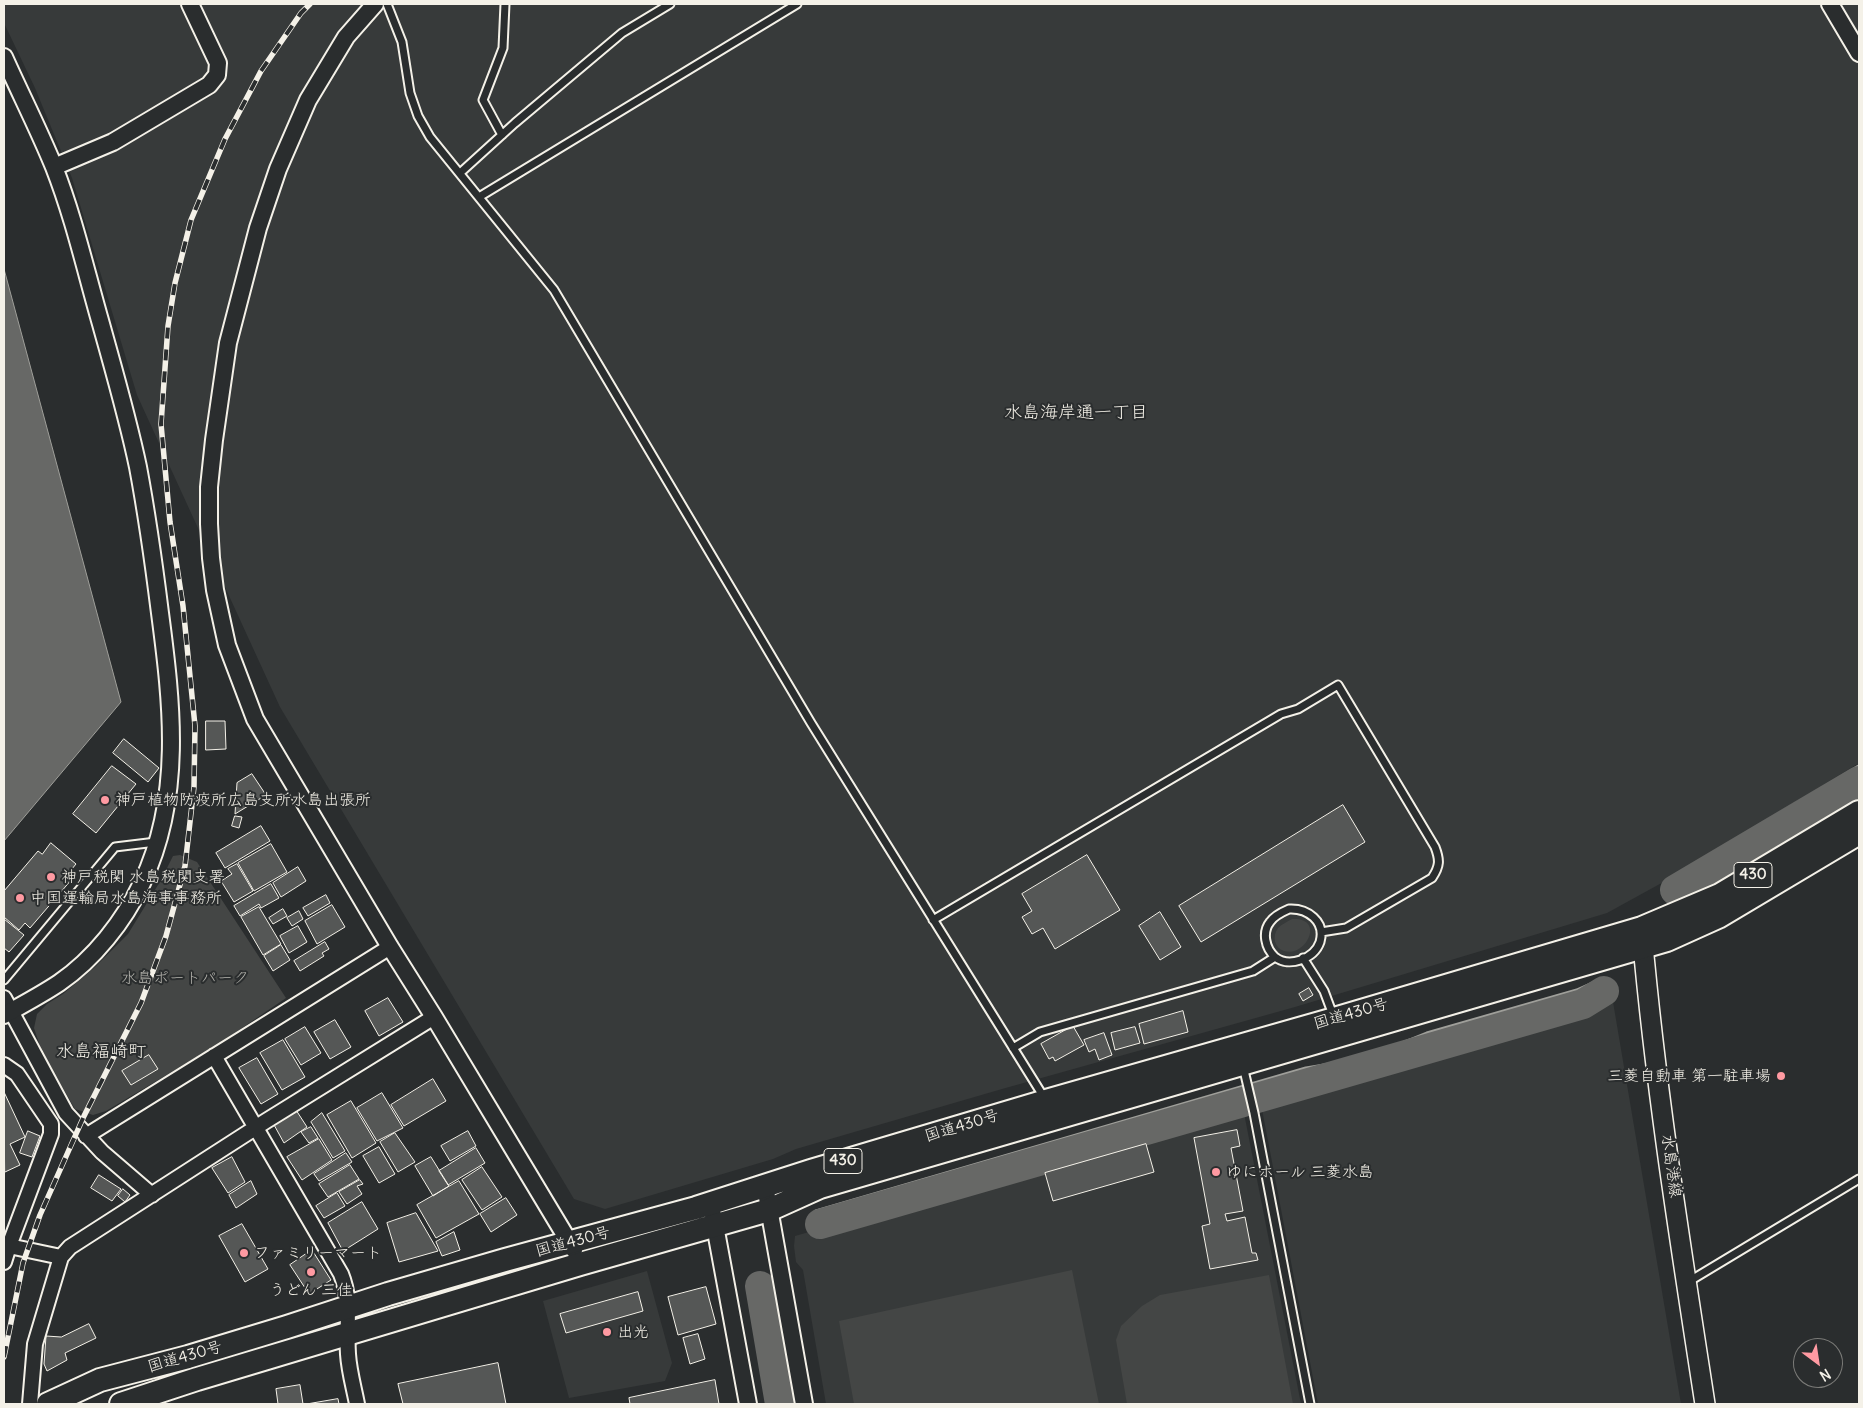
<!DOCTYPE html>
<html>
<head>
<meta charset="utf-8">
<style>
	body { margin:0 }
	#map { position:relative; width:1863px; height:1408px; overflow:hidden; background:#2a2d2e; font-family:Delius,sans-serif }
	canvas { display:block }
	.frame { position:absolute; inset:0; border:5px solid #f4f1e8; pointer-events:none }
	.north { position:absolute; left:1793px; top:1338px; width:50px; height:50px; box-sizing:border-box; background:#2a2d2e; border:1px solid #7b7b78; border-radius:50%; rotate:149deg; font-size:14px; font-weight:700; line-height:20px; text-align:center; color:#f4f1e8 }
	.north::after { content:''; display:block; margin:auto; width:18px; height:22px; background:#ff9aa2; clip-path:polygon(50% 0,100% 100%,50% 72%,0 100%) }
</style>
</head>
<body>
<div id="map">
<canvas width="1863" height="1408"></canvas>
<div class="frame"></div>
<div class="north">N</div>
</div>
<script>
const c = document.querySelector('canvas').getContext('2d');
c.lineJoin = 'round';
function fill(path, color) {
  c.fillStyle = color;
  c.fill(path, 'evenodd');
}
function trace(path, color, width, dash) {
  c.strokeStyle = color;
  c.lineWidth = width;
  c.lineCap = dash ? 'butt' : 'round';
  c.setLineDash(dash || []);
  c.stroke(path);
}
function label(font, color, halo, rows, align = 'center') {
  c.font = font + ' Delius,"Klee One",sans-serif';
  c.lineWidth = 4;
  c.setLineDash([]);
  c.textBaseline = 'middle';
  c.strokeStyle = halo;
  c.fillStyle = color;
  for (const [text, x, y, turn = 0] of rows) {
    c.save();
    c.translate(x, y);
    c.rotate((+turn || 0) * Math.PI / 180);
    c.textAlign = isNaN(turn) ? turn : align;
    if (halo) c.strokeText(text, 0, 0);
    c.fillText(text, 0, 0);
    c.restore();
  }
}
const built = new Path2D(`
	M4,4H1859V763L1667,880L1607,913L1295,1007L1002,1089L796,1149L773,1159L605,1209L574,1199L280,707L137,395L72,178L35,88L4,23Z
	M1612,996L1681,1404H1318L1261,1104L1583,1013Z
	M1243,1108L1301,1404H826L803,1270L796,1262L794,1246L795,1236Z
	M647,1271L672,1363L665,1381L569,1398L543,1301Z`);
const green = new Path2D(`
	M180,855L197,862L286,998L217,1045L106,1111L93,1115L75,1109L42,1052L34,1028L37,1014L47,1004L63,994L95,967L128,934L161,880L173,856Z
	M1292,919C1326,917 1306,958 1284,951C1274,948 1272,936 1278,928C1282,924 1287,922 1292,919Z
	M1072,1270L1099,1404H854L839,1321Z
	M1269,1275L1293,1404H1127L1116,1340L1121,1326L1142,1306L1160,1295Z`);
const water = new Path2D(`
	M4,269L121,702L4,841Z`);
const stream = new Path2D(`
	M1667,885L1859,767
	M816,1212L1306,1069C1347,1063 1389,1050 1427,1034L1577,991L1595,983
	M751,1287L771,1404`);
const river = new Path2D(`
	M1675,890L1859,781
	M820,1224L1583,1004L1604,991
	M760,1286L780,1404`);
const building = new Path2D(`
	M206,721H225L226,749L206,750Z
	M124,739L159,768L148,782L113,753Z
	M112,766L136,784L96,833L73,814Z
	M252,774L266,795L235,814L237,783Z
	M1343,805L1365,842L1201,942L1179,906Z
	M235,816L242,817L239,828L232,826Z
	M261,826L270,841L225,868L216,853Z
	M51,843L76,864L67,875L72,879L30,928L25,923L19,930L4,917V891L38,851L42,854Z
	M271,844L287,872L254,891L238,863Z
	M1087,855L1120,910L1055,949L1043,928L1032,934L1022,917L1032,911L1022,894Z
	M237,864L253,891L234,902L221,881L232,874L228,869Z
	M298,867L306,881L281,897L273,883Z
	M271,884L279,898L261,908L259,904L240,916L234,906Z
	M326,895L330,903L308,916L303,908Z
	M332,905L345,927L317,944L305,921Z
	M259,907L281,944L263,955L241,917Z
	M283,909L287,916L273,924L269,918Z
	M299,911L303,919L292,926L287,918Z
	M1160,912L1181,947L1160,960L1139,926Z
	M4,919L24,935L9,952L4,948Z
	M298,926L307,942L289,953L280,936Z
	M325,942L329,949L322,953L324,956L300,971L294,961Z
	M281,945L290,960L273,971L264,956Z
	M1309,988L1313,995L1303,1001L1299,994Z
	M388,998L403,1022L379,1036L365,1011Z
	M1183,1011L1188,1032L1144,1044L1139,1024Z
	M335,1020L351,1047L330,1059L314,1032Z
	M1073,1026L1084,1045L1055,1061L1053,1057L1049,1059L1041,1044Z
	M305,1027L321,1053L301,1065L285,1039Z
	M1135,1027L1140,1043L1115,1050L1111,1033Z
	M1104,1033L1112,1055L1099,1060L1095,1049L1089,1052L1084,1040Z
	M283,1040L305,1077L282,1090L260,1053Z
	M149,1055L158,1069L131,1085L122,1071Z
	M257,1058L278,1094L261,1104L239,1068Z
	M433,1079L446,1101L404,1126L391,1105Z
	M4,1092L25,1137L10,1144L20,1165L5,1172Z
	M382,1093L403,1128L377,1141L357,1108Z
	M351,1101L376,1143L352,1158L327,1115Z
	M296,1110L307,1127L284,1143L273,1123Z
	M322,1113L345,1151L333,1158L311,1122Z
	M311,1127L318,1138L309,1143L301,1132Z
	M1237,1130L1240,1146L1231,1148L1243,1211L1225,1214L1227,1221L1245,1217L1252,1253H1256L1258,1260L1210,1269L1202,1226L1210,1224L1194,1138Z
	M28,1131L40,1136L32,1157L20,1153Z
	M468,1131L476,1146L450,1161L441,1146Z
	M395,1133L415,1162L398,1172L380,1142Z
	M319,1139L332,1160L302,1180L287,1157Z
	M1146,1144L1154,1172L1053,1201L1045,1173Z
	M379,1147L395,1174L379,1183L363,1156Z
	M476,1148L485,1163L448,1185L439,1171Z
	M346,1153L352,1162L319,1181L314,1174Z
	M232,1157L245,1182L228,1193L212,1168Z
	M431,1157L449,1186L433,1196L415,1166Z
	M350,1165L359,1179L328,1197L319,1184Z
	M482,1167L502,1197L482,1210L462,1180Z
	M99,1175L121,1189L112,1201L91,1188Z
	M360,1180L363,1184L357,1186L362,1194L347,1204L339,1192Z
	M251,1181L257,1194L236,1208L229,1195Z
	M459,1181L479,1214L436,1238L417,1205Z
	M123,1189L130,1195L125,1202L118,1196Z
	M337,1193L345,1206L324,1218L316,1206Z
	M506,1198L517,1215L491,1232L480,1214Z
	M362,1202L378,1229L343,1251L328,1223Z
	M416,1213L438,1251L399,1262L387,1223Z
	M242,1224L268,1269L245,1282L219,1236Z
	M454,1232L460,1250L442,1256L436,1242Z
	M312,1250L331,1280L309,1294L290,1265Z
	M706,1287L716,1324L678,1335L668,1297Z
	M638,1292L643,1311L566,1333L560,1314Z
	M89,1324L96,1338L65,1353L67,1360L47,1371L44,1364L46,1336L61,1337Z
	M698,1334L705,1359L690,1364L683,1338Z
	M498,1363L506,1404H403L398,1384Z
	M715,1380L719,1404H630L629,1398Z
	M300,1385L303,1404H278L276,1389Z
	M338,1399L339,1404H307Z`);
const service = new Path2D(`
	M387,4L402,42L410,93L418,116L430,137L554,290L811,723L1045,1099
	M502,135L483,100L503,48L505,4
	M460,173L515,123L622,33L670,4
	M479,197L797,4
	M1289,909C1307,908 1326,921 1320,942C1314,959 1289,968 1275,957C1265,948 1262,932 1270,922C1274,916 1282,912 1289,909Z
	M933,920L1281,714L1298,709L1338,685L1435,847C1440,860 1440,866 1432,878L1346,928L1321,932
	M1303,958L1324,991L1333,1015
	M4,980L115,847L156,842
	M1013,1048L1040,1032L1253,971L1275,957
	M1243,1066L1254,1113L1310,1404
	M1688,1282L1859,1179`);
const minor = new Path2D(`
	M4,998L66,1113L102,1152L152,1195
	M214,1056L341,1274C352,1301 346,1326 348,1354C349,1371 354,1388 357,1404
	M4,1065L17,1074L51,1124V1134L9,1246L61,1257
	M86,1136L390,947
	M4,1262L9,1246
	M30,1404L35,1344L61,1257L70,1247L266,1121L434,1017`);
const tertiary = new Path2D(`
	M375,4L346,37L308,100L278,169L258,228L228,343L214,440L209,487V524L211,558L215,590L227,645L255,719L390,947L434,1017L574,1250
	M1830,4L1859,53
	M4,57C20,93 39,130 54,167C74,218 86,272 101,324C114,371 128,419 138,467C147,515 154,565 160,613C172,704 183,797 142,883C124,921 94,959 59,983C41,995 22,1005 4,1015
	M54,167L113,142L209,85L217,75L218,63L190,4
	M765,1186L804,1404
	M713,1215L748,1404`);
const secondary = new Path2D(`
	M1642,934C1656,1092 1681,1248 1705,1404`);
const trunk = new Path2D(`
	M48,1404L100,1380L188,1357L287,1327L388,1294L505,1260L696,1208L811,1171L1046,1101L1334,1019L1642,928L1720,895L1859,812
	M121,1404L197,1379L580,1264L769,1210L820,1187L1667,940L1718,917L1859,833`);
const rail = new Path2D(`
	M4,1357L23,1263L40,1215L84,1116L141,1003L166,936L185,866L194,787L195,726L183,606L170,522L161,424L168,326L175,283L191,220L225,139L261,71L301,13L310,4`);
const markers = [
	[105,800,5,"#ff9aa2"],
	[51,877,5,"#ff9aa2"],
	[20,898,5,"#ff9aa2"],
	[1781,1076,5,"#ff9aa2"],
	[1216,1172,5,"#ff9aa2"],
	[244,1253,5,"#ff9aa2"],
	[311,1272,5,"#ff9aa2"],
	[607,1332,5,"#ff9aa2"]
];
const shields = [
	[1753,875,38],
	[843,1161,38]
];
const shieldNames = [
	["430",1753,875],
	["430",843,1161]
];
const poiNames = [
	["神戸植物防疫所広島支所水島出張所",115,800],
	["神戸税関 水島税関支署",61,877],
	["中国運輸局水島海事事務所",30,898],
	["三菱自動車 第一駐車場",1771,1076,"right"],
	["ゆにホール 三菱水島",1226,1172],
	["ファミリーマート",254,1253],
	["うどん 三佳",311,1290,"center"],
	["出光",617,1332]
];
const parkNames = [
	["水島ポートパーク",185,978]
];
const streetNames = [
	["国道430号",1351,1014,-16],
	["国道430号",962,1126,-17],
	["水島港線",1671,1166,82],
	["国道430号",573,1242,-15],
	["国道430号",185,1357,-16]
];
const neighbourhoodNames = [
	["水島海岸通一丁目",1076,413],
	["水島福崎町",101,1052]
];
fill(built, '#373a3a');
fill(green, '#444645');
fill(water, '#676866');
trace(water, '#9f9f9a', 1);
trace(stream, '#9f9f9a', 5);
trace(river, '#676866', 30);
fill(building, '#555756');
trace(building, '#f4f1e8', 1);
trace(service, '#f4f1e8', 11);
trace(minor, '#f4f1e8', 18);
trace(tertiary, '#f4f1e8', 20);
trace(secondary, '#f4f1e8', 22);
trace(trunk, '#f4f1e8', 26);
trace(service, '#2a2d2e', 7);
trace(minor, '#2a2d2e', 14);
trace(tertiary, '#2a2d2e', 16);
trace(secondary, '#2a2d2e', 19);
trace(trunk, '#2a2d2e', 22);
trace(rail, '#f4f1e8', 5.5);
trace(rail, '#2a2d2e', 4, [11]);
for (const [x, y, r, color] of markers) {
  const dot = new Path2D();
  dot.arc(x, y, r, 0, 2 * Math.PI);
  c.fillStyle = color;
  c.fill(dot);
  trace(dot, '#2a2d2e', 2);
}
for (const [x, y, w] of shields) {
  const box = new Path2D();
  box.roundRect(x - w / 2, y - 12.5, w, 25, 4);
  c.fillStyle = '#2a2d2e';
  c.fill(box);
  trace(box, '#f4f1e8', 1);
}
label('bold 15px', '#f4f1e8', null, shieldNames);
label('16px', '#f4f1e8', '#2a2d2e', poiNames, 'left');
label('16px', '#b6b5af', '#2a2d2e', parkNames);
label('16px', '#f4f1e8', '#2a2d2e', streetNames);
label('18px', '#f4f1e8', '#2a2d2e', neighbourhoodNames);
</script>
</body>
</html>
